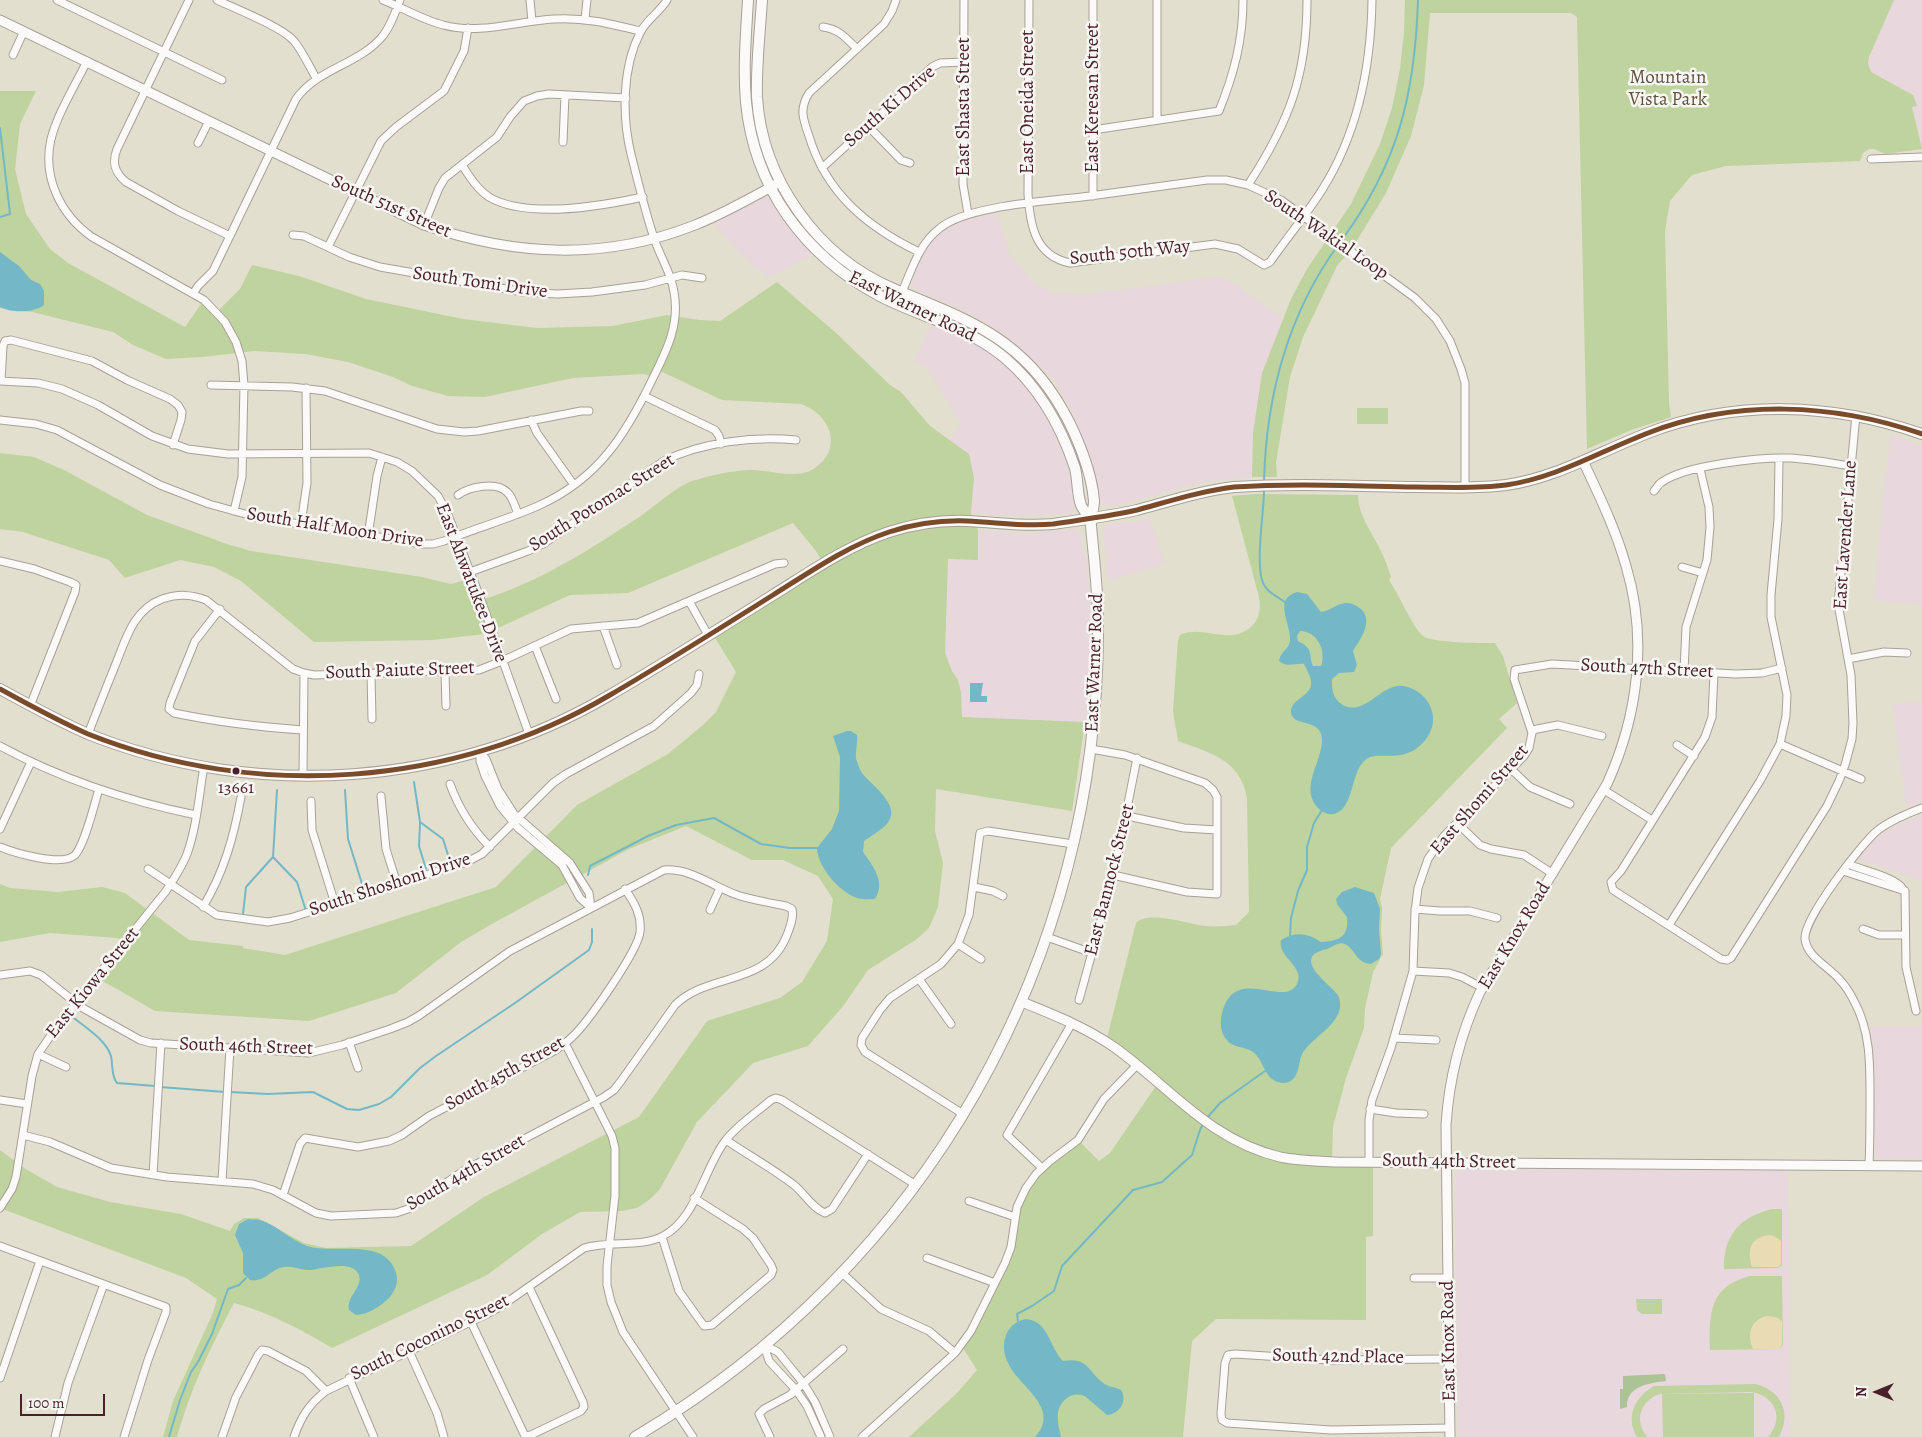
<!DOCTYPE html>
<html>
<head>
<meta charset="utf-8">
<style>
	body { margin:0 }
	#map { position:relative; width:1922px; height:1437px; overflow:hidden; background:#e2dfcf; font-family:Alegreya,serif }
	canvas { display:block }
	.north { position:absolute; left:1852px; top:1367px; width:50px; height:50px; -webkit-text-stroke:4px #f6f6f2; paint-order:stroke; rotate:270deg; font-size:14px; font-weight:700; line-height:20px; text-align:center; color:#4a1f2b }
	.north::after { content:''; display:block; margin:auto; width:18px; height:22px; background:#4a1f2b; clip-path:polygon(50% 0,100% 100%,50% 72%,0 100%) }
	.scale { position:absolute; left:20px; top:1394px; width:85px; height:22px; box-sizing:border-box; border:2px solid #4a1f2b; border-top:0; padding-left:6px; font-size:15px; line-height:18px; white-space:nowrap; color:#4a1f2b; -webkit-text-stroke:4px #f6f6f2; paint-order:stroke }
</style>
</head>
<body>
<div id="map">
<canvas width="1922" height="1437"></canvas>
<div class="north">N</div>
<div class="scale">100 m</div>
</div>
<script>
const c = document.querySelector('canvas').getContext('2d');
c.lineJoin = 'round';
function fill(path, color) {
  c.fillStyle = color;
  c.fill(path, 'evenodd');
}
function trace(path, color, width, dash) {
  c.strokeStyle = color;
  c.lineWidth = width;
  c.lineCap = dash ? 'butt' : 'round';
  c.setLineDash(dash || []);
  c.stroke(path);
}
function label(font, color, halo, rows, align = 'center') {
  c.font = font + ' Alegreya,serif';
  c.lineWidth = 5;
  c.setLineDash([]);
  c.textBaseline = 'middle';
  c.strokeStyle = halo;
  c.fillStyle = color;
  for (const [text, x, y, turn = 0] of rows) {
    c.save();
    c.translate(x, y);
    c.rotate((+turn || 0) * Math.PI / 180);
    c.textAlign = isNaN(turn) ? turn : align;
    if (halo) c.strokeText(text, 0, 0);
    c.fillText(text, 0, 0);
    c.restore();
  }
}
const built = new Path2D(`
	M1894,0H1922V146L1912,107L1913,95L1871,72L1868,63L1869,57Z
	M764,198L771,200L796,235L813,253L808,257L769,277L756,268L724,236L714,223Z
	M998,213L1009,254L1032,281L1051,293L1082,295L1215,277L1223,278L1236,285L1283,319L1279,329L1253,433L1252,477L1202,482L1130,502L1106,507L1099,503L1075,417L1053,379L1011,340L985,322L958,307L918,292L912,287L913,278L920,261L927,247L937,236L950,226L964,220Z
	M933,321L971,339L992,355L1009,369L1033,396L1050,424L1067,462L1075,505L1073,511L1070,513L1012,516L971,513L974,478L969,454L950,440L961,423L927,367L914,361Z
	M1891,434L1922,446V605L1874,600L1885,477Z
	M1150,518L1165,564L1116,578H1106V557L1103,530L1105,526L1109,524L1135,522Z
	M1073,529L1076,530L1081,536L1088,574L1090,597V655L1088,700L1085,722L962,718L961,693L958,680L952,671L945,653L948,559L978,560V531L1029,534Z
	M1922,701V802L1906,807L1893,704Z
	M1922,815V881L1858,859L1865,849L1882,833L1901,823Z
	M1870,1027H1922V1159H1880L1875,1157V1066Z
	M1458,1168L1788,1171L1790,1437H1458L1455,1174Z`);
const green = new Path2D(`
	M1405,0H1894L1869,57L1868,63L1871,72L1913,95L1917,106L1912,107L1922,149L1885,154L1874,149H1869L1863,153L1860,161L1726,166L1692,175L1670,201L1665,231L1669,403L1671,417L1631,430L1587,449L1577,17L1571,13H1430L1424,85L1411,136L1386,193L1353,247L1337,266L1303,337L1290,377L1276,463L1277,477H1252L1253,433L1262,373L1291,299L1307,269L1351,204L1380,144L1392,108L1400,69L1404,32Z
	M0,91H36L20,124L15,169L26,214L50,249L68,263L185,327L204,300L217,312L240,289L252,265L299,276L366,299L463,319L537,328L613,326L667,315L699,320L720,321L777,282L835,332L890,385L901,392L930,426L969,454L974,478L971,513L978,531V560L948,559L945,653L952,671L958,680L961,693L962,717L1085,722L1072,811L936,789L935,831L943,863L938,907L929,928L917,939L868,970L844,1005L808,1046L753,1063L697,1122L660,1189L649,1200L637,1208L622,1211L580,1212L542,1234L487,1275L332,1348C300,1329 270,1313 234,1303C211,1346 190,1390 177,1437H163L173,1401L212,1315L217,1299L186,1278L0,1208V1150L24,1168L57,1187L110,1202L181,1214L230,1231L234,1224L244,1218H258L304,1243L326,1248L411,1246L484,1197L639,1117L707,1021L780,998L802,982L827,941L833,899L818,876L783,860H752L686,826L629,849L490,925L461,942L396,993L309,1021L155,1011L96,977L124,942L117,938L50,933L0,942V884L10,888L58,892L102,887L125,893L189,940L243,946V948L285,955L496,887L577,805L668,754L703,725L716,712L736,672L712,633L823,563L816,551L793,523L628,593L570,595L485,634L432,640L314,642L241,581L214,567L180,560L125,578L109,560L23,532L0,529V453L34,457L64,470L147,515L227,544L251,551L422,577L451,584L473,578L481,600C541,582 594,547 645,513C657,504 679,485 692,481C709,476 730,471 748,470C769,469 796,481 815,468C844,448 830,414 801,404L722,400L658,370L653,377L644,374L573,378L485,397L448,396L412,386L393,377L348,362L305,354L254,351L203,357L166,359L133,345L113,332L32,312L0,308Z
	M1357,408H1388V424H1357Z
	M1256,494L1358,495C1358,514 1371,531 1379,547C1384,557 1388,567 1391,577L1389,580C1398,593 1413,628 1423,636C1431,643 1482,643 1495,643L1503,656L1517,703L1499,719L1507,728L1391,848L1380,899L1382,908L1381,931L1383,954L1373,972L1365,1008L1364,1028L1346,1078L1333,1127L1332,1161H1373V1236L1366,1237V1320L1216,1319L1192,1341L1183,1437H909L957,1393L977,1370L961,1345L1005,1263L1015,1217L1036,1174L1078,1140L1099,1161L1110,1153L1158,1083L1106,1042L1136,923C1148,910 1188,924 1205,926C1215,927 1226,926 1236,925L1249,912L1247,798C1240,759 1210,753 1178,741L1173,711L1178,640L1180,635C1202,624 1230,647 1252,626C1260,618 1261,607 1259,597L1232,496Z
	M1773,1209H1782V1265L1778,1268L1724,1269C1723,1235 1741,1216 1773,1209Z
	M1750,1276H1782L1783,1345L1779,1349L1710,1350C1709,1313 1709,1287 1750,1276Z
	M1636,1299H1662V1314H1642L1637,1310Z
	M1755,1384C1781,1390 1792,1413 1779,1437H1768C1785,1419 1775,1395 1751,1392L1659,1394C1640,1402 1634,1420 1647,1437H1637C1625,1416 1635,1397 1654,1386Z
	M1754,1393V1437H1663L1662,1394Z`);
const forest = new Path2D(`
	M1665,1374L1666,1381C1650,1383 1626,1386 1627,1407L1620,1409V1389H1623V1376Z`);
const sand = new Path2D(`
	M1769,1235L1774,1236L1781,1241V1264L1778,1267H1752C1747,1251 1749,1238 1769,1235Z
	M1766,1316L1776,1317L1782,1321V1345L1779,1349H1753C1747,1334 1750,1321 1766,1316Z`);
const water = new Path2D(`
	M0,252L19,266L31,280L40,284L44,291V305C34,313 11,313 0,307Z
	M1297,592L1307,594L1321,612C1330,611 1337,603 1347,603C1352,603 1357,606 1361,609C1374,621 1360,640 1353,651L1357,665L1354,672L1339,673L1332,679C1332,689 1332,699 1343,705C1363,716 1378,689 1397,686C1406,685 1415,689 1422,695C1428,701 1433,709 1433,718C1434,734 1420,750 1405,754C1395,757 1385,755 1375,756C1348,759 1358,808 1334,814C1329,815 1324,813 1320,810C1297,789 1323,762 1322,739C1321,717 1292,728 1291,712C1290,699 1313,696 1311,682C1311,676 1306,669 1304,664C1295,663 1287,668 1279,661C1280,652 1289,649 1290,641C1292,625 1272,599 1297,592ZM1300,631C1317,631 1327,651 1321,666H1313C1308,653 1314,649 1298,641L1297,636Z
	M970,683H983L981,696H987V702H970Z
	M847,731H851L857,735C858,744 854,755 857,762C858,765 860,770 862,773C870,784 900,804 889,821C884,829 872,835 864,841L863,852C873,866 886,882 875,899C871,899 866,900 862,899C843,897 817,867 817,848L832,829L839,811L840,757L833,736Z
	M1355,887L1374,893L1380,909L1379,929L1381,954L1379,959L1371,964C1356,963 1356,950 1345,944C1338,941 1333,947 1327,949C1289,957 1330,984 1338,995C1350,1023 1308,1037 1301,1057C1298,1067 1298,1083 1283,1083C1264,1082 1265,1061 1253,1052C1244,1046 1232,1048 1226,1039C1220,1031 1220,1022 1222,1013C1235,963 1284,1009 1297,984C1306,967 1277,957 1281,940C1295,931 1308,933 1321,942C1339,941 1349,937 1347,917L1337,904L1336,899L1342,892Z
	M248,1219C252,1220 256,1219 260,1220C277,1225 290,1240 307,1246C334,1255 385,1236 396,1273C399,1282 395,1291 389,1298C381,1306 367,1315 356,1315L349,1310C346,1296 363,1288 359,1275C353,1258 319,1270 308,1270C300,1270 293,1266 285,1267C271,1268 265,1283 250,1280L243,1273V1253L235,1235L239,1224Z
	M1026,1319C1049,1321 1049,1347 1063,1361C1088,1357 1087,1370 1103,1383C1108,1387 1116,1387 1121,1390C1128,1402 1119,1414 1107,1415L1086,1397C1074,1390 1061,1399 1058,1412C1057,1420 1059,1429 1061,1437H1035C1062,1409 1019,1386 1009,1365C999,1347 1004,1323 1026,1319Z`);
const stream = new Path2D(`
	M0,128L10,214L0,217
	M1341,241C1398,164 1415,95 1418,0
	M1264,482C1266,396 1287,316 1338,245
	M1264,490C1264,513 1255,563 1263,583C1267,593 1279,597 1286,603
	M414,782L420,822L443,839L450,861
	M277,790L273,857L297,882L306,911
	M345,790L348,839L363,887
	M420,823L419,846L426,869
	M588,875L590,866L648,836L676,825L714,818L761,844L790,848H817
	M243,914L246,887L273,857
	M1290,936L1291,918L1298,891L1307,870V847L1314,823L1322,810
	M74,1018C86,1028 106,1040 111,1056C113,1065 111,1076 117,1083L155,1086
	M160,1087L225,1092
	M230,1092L268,1094L313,1092L347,1109L359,1110L379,1104L391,1097L420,1068L436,1056L515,1003L589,950L592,942V929
	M1207,1118L1220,1103L1265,1071
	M1018,1321L1017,1314L1032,1306L1054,1291L1062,1266L1133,1190L1162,1182L1192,1155L1200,1130L1203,1124
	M169,1437L180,1400L191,1372L198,1362L212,1334L228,1289L239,1285L246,1278`);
const minor = new Path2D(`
	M57,0L222,80
	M189,0L117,149C112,162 114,172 126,182L178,211L230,236
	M217,0C236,9 282,27 294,41C303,52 309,66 316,78
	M383,0C403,8 423,20 443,25C479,35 518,21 554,19C584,17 611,24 640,31
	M530,0L532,21
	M896,0L892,11L884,24L809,93C799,109 803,119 809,136C826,193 867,227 919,252
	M964,0L963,184L968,214
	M1029,0L1028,194C1030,225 1035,256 1070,263L1215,244L1238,249L1264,265L1270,262C1287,238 1306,215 1322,190C1358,133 1371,67 1372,0
	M585,19L587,0
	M823,27C839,29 846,38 857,49
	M13,55L24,31
	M87,61C75,86 58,112 51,139C42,178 61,215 92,237L204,300L225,322L236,342L242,361L244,385L242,477L234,511
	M1157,120V0
	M868,126L901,160L910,163
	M1093,130L1219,111C1234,74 1243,40 1243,0
	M563,142L565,95
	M198,143L209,121
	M1871,159L1922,157
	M462,165C469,176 477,189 489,197C526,219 602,206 643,197
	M822,168L932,67L940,63L964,62
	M1248,185C1289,122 1307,76 1307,0
	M1093,196V0
	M424,225L439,188L445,178L497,137L510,117L524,101L537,96L549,94L626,98
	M293,235L304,236L349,257L380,267L523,292L557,294L592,292L645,285L682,275L702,278
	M328,247L381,141L396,127L444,91L464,51L468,28
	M193,294L198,286L213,271L296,99C317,69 357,65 381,38C390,28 395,13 400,0
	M897,303C910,277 916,246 940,228C968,205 1052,201 1090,196C1129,191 1168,185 1207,180H1226L1248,185L1281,200L1415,298L1436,319L1450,341L1461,369L1465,383V488
	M0,381L38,383L62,389L98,405L152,436L188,449L228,454L369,453L397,462L412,471L438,496L448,515L481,600L529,734
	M1,381L3,346L5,341L11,340L92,361L127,380L170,399L178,405L182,412L181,420L173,445
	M211,385L292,387L325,391L437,429L464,432L478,431L581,411H589
	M644,396L715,430L719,436L721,444
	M0,420L36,424L57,430L160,485L209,504L256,517L422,544H433L444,541C476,528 509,519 540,505C599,478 626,434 653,378C667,350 680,324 674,292C671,272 660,257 654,238C645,211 638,182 631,154C622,117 622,68 640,33C646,20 660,12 667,0
	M531,420L537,433L574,485
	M1654,491C1657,488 1658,484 1662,482C1686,465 1760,457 1790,458C1810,459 1831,463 1851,466
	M458,495C469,487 496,481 507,492C513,497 515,507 518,514
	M301,524L307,483L306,388
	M368,536L377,476L382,457
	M0,561L34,569L70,582L76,585L75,592L30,706
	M1682,567L1703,573
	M470,572L528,551L543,544L664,461C702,442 754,436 796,440
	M689,601L708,635
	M220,609L195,641L170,703L169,709L174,713C217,722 259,727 303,730
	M603,626L617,665
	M535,646L556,699
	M1848,659L1884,652L1907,653
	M1684,671L1686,627L1707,560L1710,527L1709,507L1700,469
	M445,672L446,706
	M371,673L372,719
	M1714,673L1712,717L1705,737L1621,871L1611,882L1613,890L1721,959L1727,960L1731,958L1827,806L1839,781L1845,765L1852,739L1853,723L1851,675L1838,604L1856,415
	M1532,730L1558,725L1602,736
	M88,734C97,711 106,688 115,666C126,639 133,610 162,599C178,594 190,594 206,600L293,669L304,673L314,675L479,670L502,661L571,629L638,623L775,564L784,563
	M1780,744L1861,779
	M1677,745L1694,756
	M0,746C61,779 128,801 196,815
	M1091,749L1125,755L1205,783L1213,790L1217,797V894L1187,892L1113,875
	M480,752L486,759L498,789L514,814L570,863L589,893L591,908
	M480,752V761L485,776L500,806L518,828L562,865L580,898L591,908
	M1511,769L1530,787L1570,804
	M303,776L304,673
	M450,784C459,809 471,828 490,847
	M1604,790L1652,820
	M381,796L386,849L397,884
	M311,801L312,830L335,904
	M1127,816L1184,828L1217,830
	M1457,823L1480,845L1491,849L1524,855L1553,874
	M0,829L31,762
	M0,847C15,853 62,867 75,855C85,844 94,805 99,789
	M1848,864C1861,870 1896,877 1903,889
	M148,869L217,915L268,922L290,918L467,862L482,854L553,783L566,774L654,726L691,693L697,685L699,674
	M1843,871L1905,891
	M974,887L993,891L1003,896
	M1905,891L1906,967L1916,1011
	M203,907C224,872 234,836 241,797
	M1415,909L1440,911H1470L1497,918
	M710,910L720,888
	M1669,925L1760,781L1780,744L1786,716L1787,695L1771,617V595L1778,519L1779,459
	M1863,929L1879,935H1905
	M1047,937L1092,953
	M958,944L981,959
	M1413,971L1449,973L1462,977L1483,988
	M0,975L30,971L41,975L81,1007L140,1040L151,1043L309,1053L342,1045L390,1029L408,1022L420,1015L510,951L664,870C691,868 712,886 737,895C753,900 770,903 786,906L792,909C794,918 790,927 787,935C767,987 708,972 675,1005L621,1081L614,1090L604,1097L465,1170L408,1209L396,1213L331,1216L316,1213L273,1190L253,1184L167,1177L111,1168L50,1142L23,1135
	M919,979L951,1024
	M1079,1000L1115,869L1137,758
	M1394,1038L1436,1040
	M349,1042L358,1068
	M565,1043L612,1136L615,1148V1196L607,1266V1285L611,1302L623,1332L693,1437
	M38,1054L66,1067
	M0,1100L27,1104
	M1370,1109L1396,1113L1424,1114
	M963,1114L865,1052L861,1045L862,1038L880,1010L890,998L941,964L958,944L969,915L980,833L988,831L1073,844
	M726,1140C748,1155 772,1168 794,1185C805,1194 812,1208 825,1213L832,1209L868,1154
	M1369,1161V1120L1372,1100L1391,1048L1413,971L1415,912L1418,888L1428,859L1444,836L1524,756L1529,748L1532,733L1514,679L1515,670L1552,664L1736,674L1762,673L1782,668
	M1869,1165C1870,1144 1870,1122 1870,1101C1870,1066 1871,1032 1854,1001C1850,993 1845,985 1839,979C1828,966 1807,957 1805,939C1803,919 1861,844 1878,830C1891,820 1906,814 1922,808
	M1042,1168L1007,1135L1072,1023
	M153,1175L161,1043
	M222,1181L230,1048
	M283,1195L300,1144L305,1138L358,1147L389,1141L402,1135L429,1116L556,1050C561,1046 566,1043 571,1038C587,1024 638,951 640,932C642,915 634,902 625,889
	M969,1201L1015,1217
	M0,1208L12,1189L16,1177L32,1076L38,1054L58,1025L166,891C174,879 182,867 187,854C197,826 199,795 204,766
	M662,1237L679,1291L704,1326L712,1325L771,1275L773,1270L771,1265L753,1238L743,1229L694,1198
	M0,1246L166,1307V1312L148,1360L124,1437
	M927,1258L995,1283
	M842,1273L881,1309L929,1331L955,1353
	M1414,1278H1448
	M471,1322L525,1436L531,1435L581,1411L584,1407L583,1402L529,1287
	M764,1345L778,1352L804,1384L815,1402L830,1437
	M764,1345L769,1361L796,1390L807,1406L821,1437
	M409,1351L437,1413L444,1437
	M1449,1359L1330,1360L1235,1354L1228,1355L1225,1363L1221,1414L1222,1420L1227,1423L1331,1430L1450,1428
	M0,1378L40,1261
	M349,1378L374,1437
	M55,1437L68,1383L104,1284
	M222,1437L236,1397L258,1355L262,1350L268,1351L306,1371L326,1391
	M294,1437C301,1417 309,1404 326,1391L485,1315L500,1307L584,1248C610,1240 641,1248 663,1236C696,1219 704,1169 725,1141C737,1125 756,1113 771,1100L776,1098L782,1100L916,1185
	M770,1437L759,1414L764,1409L790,1395L843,1349
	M862,1437L955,1353L971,1331L1005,1263L1011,1247L1017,1207L1026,1188L1036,1174L1050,1161L1078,1140L1104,1099L1136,1066`);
const tertiary = new Path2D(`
	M0,20L424,225C515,256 604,261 695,225C725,213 753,197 780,182
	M1022,1002C1054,1015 1085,1027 1114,1047C1170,1087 1209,1140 1280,1157C1299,1161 1318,1161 1337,1162L1922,1166
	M1450,1437L1446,1125C1449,1078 1460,1035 1480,992L1607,784C1638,716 1648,639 1626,566C1616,530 1599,495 1583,461`);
const secondary = new Path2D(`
	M748,0C746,34 743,68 746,102C754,188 805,256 880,296C922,318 967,326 1005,358C1039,387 1061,426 1075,468C1078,480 1077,494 1081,505C1083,510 1087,514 1090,518
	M0,689C29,705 58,721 88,734C256,801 454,787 610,695C665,663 719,629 773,595C810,572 847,546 889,532C914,524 941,520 967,521C996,522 1024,527 1053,524C1081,520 1110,516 1137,510C1170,501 1201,491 1234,487C1294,483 1355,486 1415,487C1446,487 1476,489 1506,485C1556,478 1601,451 1648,433C1736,399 1833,403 1922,434
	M635,1437C925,1266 1100,960 1098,623C1098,590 1094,559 1091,526C1090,517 1094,510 1094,501C1092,472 1076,433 1062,409C1021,337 966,319 894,289C818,257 762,180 757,97C756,65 760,32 762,0`);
const bus1 = new Path2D(`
	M0,689C29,705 58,721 88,734C256,801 454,787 610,695C665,663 719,629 773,595C810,572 847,546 889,532C914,524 941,520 967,521C996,522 1024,527 1053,524C1081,520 1110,516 1137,510C1170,501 1201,491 1234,487C1294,483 1355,486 1415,487C1446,487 1476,489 1506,485C1556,478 1601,451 1648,433C1736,399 1833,403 1922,434`);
const markers = [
	[236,771,4.5,"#4a1f2b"]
];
const busNames = [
	["13661",236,789]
];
const parkNames = [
	["Mountain",1668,78],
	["Vista Park",1668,100]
];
const streetNames = [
	["East Keresan Street",1093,98,-90],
	["East Oneida Street",1028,102,-90],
	["South Ki Drive",890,107,-41],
	["East Shasta Street",964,107,-90],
	["South 51st Street",391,207,24],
	["South Wakial Loop",1326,235,34],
	["South 50th Way",1130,253,-6],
	["South Tomi Drive",480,283,8],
	["East Warner Road",912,307,26],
	["South Potomac Street",602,503,-32],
	["South Half Moon Drive",335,528,9],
	["East Lavender Lane",1846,535,-86],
	["East Ahwatukee Drive",471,583,69],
	["East Warner Road",1095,663,-88],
	["South 47th Street",1647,669,3],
	["South Paiute Street",400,671,-2],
	["East Shomi Street",1480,800,-49],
	["East Bannock Street",1110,880,-76],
	["South Shoshoni Drive",390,885,-18],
	["East Knox Road",1515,936,-59],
	["East Kiowa Street",93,983,-51],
	["South 46th Street",246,1047,2],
	["South 45th Street",505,1074,-29],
	["South 44th Street",1449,1162,1],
	["South 44th Street",466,1173,-30],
	["South Coconino Street",430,1338,-26],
	["East Knox Road",1449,1341,-91],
	["South 42nd Place",1338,1357,1]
];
fill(built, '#e8d7dd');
fill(green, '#bed39e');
fill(forest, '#acc495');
fill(sand, '#e9dcb4');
fill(water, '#74b8c7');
trace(stream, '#74b8c7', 2);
trace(minor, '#a8a099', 9);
trace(tertiary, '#a8a099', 11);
trace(secondary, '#a8a099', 12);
trace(minor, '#fbfaf8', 7);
trace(tertiary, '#fbfaf8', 9);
trace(secondary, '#fbfaf8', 10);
trace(bus1, '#7a4b2a', 5);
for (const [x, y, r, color] of markers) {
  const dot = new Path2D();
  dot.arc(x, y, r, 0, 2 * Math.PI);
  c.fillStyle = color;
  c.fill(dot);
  trace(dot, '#f6f6f2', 2);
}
label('18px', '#4a1f2b', '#f6f6f2', busNames);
label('19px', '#645241', '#f6f6f2', parkNames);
label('19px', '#4a1f2b', '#f6f6f2', streetNames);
</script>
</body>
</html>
